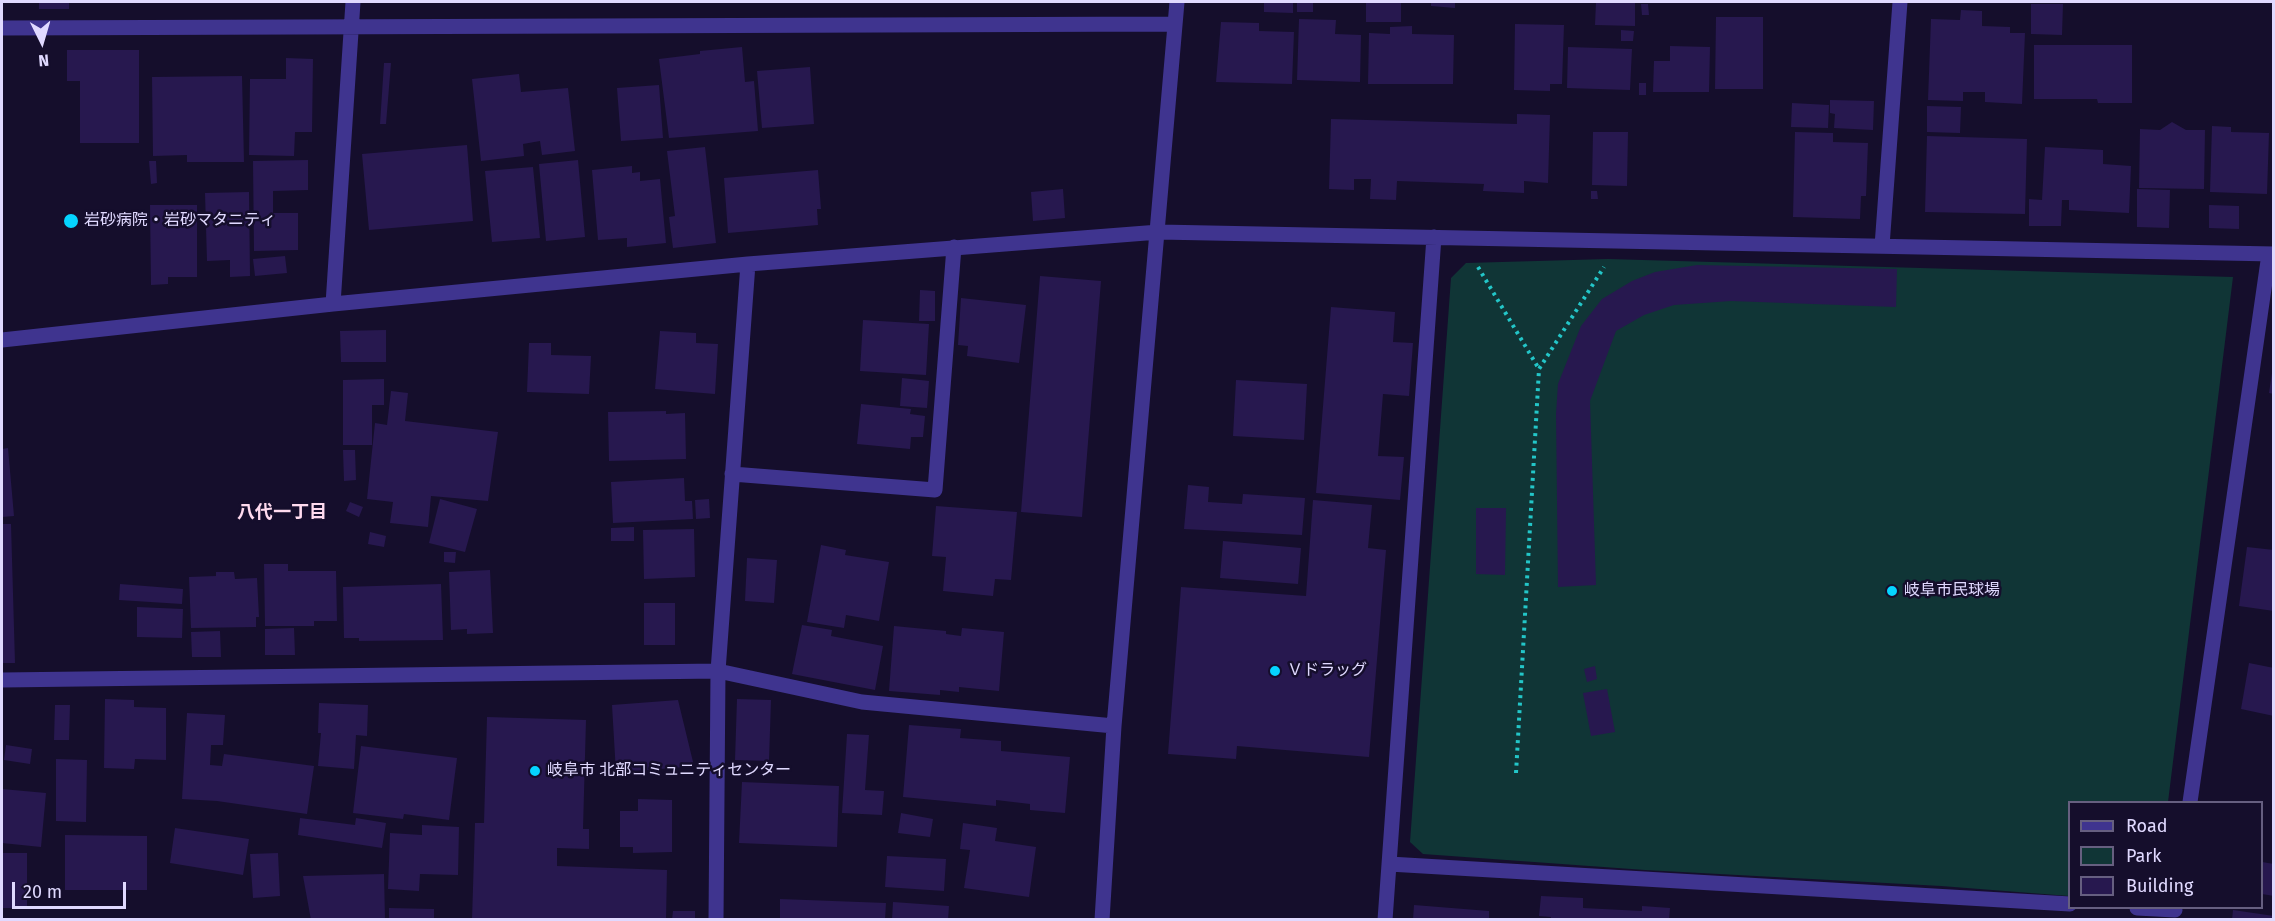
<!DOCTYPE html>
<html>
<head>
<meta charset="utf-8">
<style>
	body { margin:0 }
	#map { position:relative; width:2275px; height:921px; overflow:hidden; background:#150e2c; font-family:"Fira Sans",sans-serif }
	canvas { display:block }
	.frame { position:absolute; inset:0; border:3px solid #e0d9ff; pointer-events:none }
	.legend { position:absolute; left:2068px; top:801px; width:195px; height:108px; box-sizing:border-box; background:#150e2c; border:2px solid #665f80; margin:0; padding:8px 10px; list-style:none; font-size:18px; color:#e0d9ff }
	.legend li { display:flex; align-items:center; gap:12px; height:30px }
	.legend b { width:30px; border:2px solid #665f80 }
	.north { position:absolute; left:12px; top:12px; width:60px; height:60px; -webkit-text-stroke:4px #150e2c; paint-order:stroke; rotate:175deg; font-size:16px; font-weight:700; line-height:24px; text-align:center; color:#e0d9ff }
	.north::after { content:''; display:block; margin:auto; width:21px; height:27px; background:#e0d9ff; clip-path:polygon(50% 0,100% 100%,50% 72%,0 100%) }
	.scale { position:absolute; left:12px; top:882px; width:114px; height:27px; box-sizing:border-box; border:3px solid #e0d9ff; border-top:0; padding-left:8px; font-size:18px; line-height:21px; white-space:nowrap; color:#e0d9ff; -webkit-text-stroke:4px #150e2c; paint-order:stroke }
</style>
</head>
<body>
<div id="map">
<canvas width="2275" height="921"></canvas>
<div class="frame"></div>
<ul class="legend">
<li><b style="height:8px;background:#3f348f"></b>Road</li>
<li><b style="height:16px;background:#103536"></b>Park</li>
<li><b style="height:16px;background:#27184f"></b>Building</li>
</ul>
<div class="north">N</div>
<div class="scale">20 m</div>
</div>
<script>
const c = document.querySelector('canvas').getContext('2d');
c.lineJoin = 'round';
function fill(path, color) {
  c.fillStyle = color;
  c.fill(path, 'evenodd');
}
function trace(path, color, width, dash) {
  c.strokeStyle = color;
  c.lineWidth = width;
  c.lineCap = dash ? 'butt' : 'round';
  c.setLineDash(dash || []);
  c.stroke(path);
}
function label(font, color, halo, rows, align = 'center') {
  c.font = font + ' "Fira Sans","Noto Sans JP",sans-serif';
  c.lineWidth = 5;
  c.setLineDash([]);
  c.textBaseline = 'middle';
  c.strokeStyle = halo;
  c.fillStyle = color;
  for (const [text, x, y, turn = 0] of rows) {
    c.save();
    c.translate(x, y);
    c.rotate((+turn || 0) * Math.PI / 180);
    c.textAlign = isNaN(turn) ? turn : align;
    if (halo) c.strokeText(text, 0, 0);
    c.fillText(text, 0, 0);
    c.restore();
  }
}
const green = new Path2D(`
	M1608,259L2233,277L2168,802H2070L2069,896L1941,886L1645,870L1423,854L1410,842L1451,278L1466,263Z`);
const building = new Path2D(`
	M39,2H69V9H39Z
	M1264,2H1293V13L1264,12Z
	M1297,2H1313V12H1297Z
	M1366,2H1401V22H1366Z
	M1431,2H1455V8L1431,6Z
	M1596,2H1635V26L1595,25Z
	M1641,4H1648L1649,15H1642Z
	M2031,4H2063L2062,35L2031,34Z
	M1961,10L1982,11V26L2010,27V33H2025L2022,104L1985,102V92H1963V101L1928,100L1931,19L1960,20Z
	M1716,17H1763V89H1715Z
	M1299,19L1336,20L1335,34L1361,35L1360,82L1297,80Z
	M1221,22L1259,23V31L1294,32L1292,84L1216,82Z
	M1515,24L1564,25L1562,84H1550V91L1514,90Z
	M1412,26V34L1454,35L1453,84H1368L1369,33L1390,34V27Z
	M1621,30L1634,31L1633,41H1621Z
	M2034,45H2132V103H2098L2097,99H2034Z
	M1670,46L1710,47L1709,92H1653L1654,61H1670Z
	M742,47L745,82L754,81L758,131L669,138L659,59L700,54V51Z
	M1568,47L1632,49L1630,90L1567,88Z
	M67,50H139V143H80V81H67Z
	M286,58L313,59L312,132H295L294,156L249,155L250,79H286Z
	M384,63H391L386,124H380Z
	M810,67L814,124L762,128L757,71Z
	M519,74L521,92L568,88L575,151L542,155L540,141L523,144L524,156L481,161L472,79Z
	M242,76L244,162H187V155L153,156L152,77Z
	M1639,83H1646V95H1639Z
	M659,85L663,138L621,141L617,88Z
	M1830,100L1874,101L1873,130L1834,128L1835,114L1830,113Z
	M1792,103L1829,105L1828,128L1791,127Z
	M1927,106L1961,107L1960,133L1927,132Z
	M1517,114L1550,115L1548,183L1524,181V193L1483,191L1484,184L1397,181L1396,200L1370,199L1371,179H1354V190L1329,189L1331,119L1517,124Z
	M2172,122L2186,130H2205L2204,189L2139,188L2140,129L2160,130Z
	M2212,126L2231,127V132L2269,133L2267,194L2210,192Z
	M1593,132H1628L1627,186L1592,185Z
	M1795,132L1833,133V142L1868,143L1866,196H1861L1860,219L1793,217Z
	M1927,136L2027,139L2025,214L1925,212Z
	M467,145L473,221L369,230L362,154Z
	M705,147L716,243L673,248L669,217L675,216L667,151Z
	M2045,147L2103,150V164L2131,166L2129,213L2069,210V200H2062L2061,226H2029V199L2042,200Z
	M308,160V190L273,191V213H298V250L254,251L253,161Z
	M578,160L585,237L546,241L539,164Z
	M149,161H156L157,183L151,184Z
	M632,166V173L640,172V181L660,179L666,243L627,247V238L598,240L592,170Z
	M533,167L540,238L492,242L485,171Z
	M818,170L821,209H817L818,225L728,233L724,178Z
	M1063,189L1065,218L1033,221L1031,192Z
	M2137,189L2170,190L2169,228L2137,227Z
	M1591,191H1597L1598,199H1591Z
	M249,192L250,276L230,277V260L207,261L205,193Z
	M150,205H197V277H168V284L151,285Z
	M2209,205L2239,206V229L2209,228Z
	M285,256L287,273L255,276L253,259Z
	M1697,265L1897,269L1896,307L1731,301L1674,305L1644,315L1616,331L1590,401L1596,585L1558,587L1556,414L1558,384L1581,326L1602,299L1632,281L1655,272Z
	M1040,276L1101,281L1082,517L1021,512Z
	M920,290L935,291V321H919Z
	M961,298L1026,305L1019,363L967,356L968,346L958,345Z
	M1331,307L1395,312L1393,342L1413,343L1409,396L1383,394L1378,456L1404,457L1400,500L1316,493Z
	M863,320L929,324L926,375L860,371Z
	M386,330V362H341L340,331Z
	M660,331L696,333V343L718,344L715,394L655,389Z
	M529,343H551V355L591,356L589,394L527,392Z
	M2272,373H2274V394L2269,393Z
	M902,378L929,381L927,408L900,406Z
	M384,379V405H372V445H343V380Z
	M1236,380L1307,384L1304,440L1233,436Z
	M391,391L408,393L405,421L498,432L488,501L431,496L428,527L390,523L393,502L367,499L375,423L387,425Z
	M861,404L911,409L910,414L925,416L923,437H911L910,449L857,444Z
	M666,411V414L685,413L686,459L609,461L608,412Z
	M8,448L14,516L2,517V449Z
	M343,450H355L356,480L344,481Z
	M684,478L685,501H692L693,519L613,523L611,482Z
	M1188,485L1209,487L1208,502L1242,504L1243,494L1305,498L1302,535L1184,529Z
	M440,499L477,509L465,552L429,543Z
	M709,499L710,518L696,519L695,500Z
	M1313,500L1372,505L1368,548L1386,550L1369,757L1237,746L1236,759L1168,754L1181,587L1306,596Z
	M350,502L363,507L359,517L346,511Z
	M936,506L1017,512L1011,580L995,579L993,596L943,591L946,557L932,556Z
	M1476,508H1506L1505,575L1476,574Z
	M2,524H11L15,663H2Z
	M634,527V541H611V528Z
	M694,529L695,577L644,579L643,530Z
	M370,532L386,536L384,547L368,544Z
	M1223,541L1301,548L1298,584L1220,578Z
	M821,545L846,550L845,555L889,562L879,621L846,615L844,628L807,622Z
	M2247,547L2274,550V611L2239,606Z
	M444,552H456L455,563L444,562Z
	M747,558L777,560L774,603L745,601Z
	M264,564H288V571H336L337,621H314V626H265Z
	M490,570L493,633L467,634V629L451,630L449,572Z
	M216,572H234L235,579L257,578L259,617H256V627L191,628L189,577L216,576Z
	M120,584L183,589L182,604L119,600Z
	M441,584L443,640L359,641V638H344L343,587Z
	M644,603H675V645H644Z
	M137,607L183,609L182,638L137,637Z
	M802,625L832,630L831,636L883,646L875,690L792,674Z
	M894,626L946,631V634L961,636L962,628L1004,632L999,691L959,687V692L940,690V695L889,691Z
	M294,628L295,655H265V629Z
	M220,631L221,657H192L191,632Z
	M2249,663L2274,668V716L2241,709Z
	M1595,666L1597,679L1587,682L1584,669Z
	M1607,689L1615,732L1591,736L1583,693Z
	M105,699L134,700V707L166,708V760L135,759L134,769L104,768Z
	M737,699L771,700L769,761L735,760Z
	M678,700L694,766L616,773L612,705Z
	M319,703L368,705L367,736L356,735L354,769L318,766L321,733H318Z
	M55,705H70L69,740H54Z
	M187,713L225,715L223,745H211L210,765L222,766L224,754L314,766L307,814L217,801L182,799Z
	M487,717L586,720L583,829H589V849L557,848V866L667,870L666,920H472L475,823H484Z
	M909,725L961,729L960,738L1001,741V751L1070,757L1065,813L1030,810V804L996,800V806L903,797Z
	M847,734L869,735L865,790L884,791L882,815L842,813Z
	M6,745L32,749L30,764L4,760Z
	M361,746L457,758L449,820L404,814L403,819L353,813Z
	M56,759L87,760L86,822L56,821Z
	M742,782L839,786L837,847L739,843Z
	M2,789L46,793L41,847L2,843Z
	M638,799L672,800V852L633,853V847H620V811H638Z
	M901,813L933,819L930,837L898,833Z
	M300,818L355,825L356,818L386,823L382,848L298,835Z
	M963,823L997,828L995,841L1036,847L1029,897L964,888L970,850L960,849Z
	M422,825L459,827L458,875L420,874L419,891L388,889L390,833L422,835Z
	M175,828L249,839L243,875L170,863Z
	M65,835L147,836V890H65Z
	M2,853H27V908H2Z
	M278,853L280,896L253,898L250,854Z
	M887,856L946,859L944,891L885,887Z
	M2262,862L2274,864V896L2262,894Z
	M384,874L385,920H311L303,876Z
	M1541,896L1583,898V908L1642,911V906L1670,908L1669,920H1551V917L1539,916Z
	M780,899L886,903L885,920H780Z
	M893,902L949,906L948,920H892Z
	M1414,905L1489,911V920H1413Z
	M389,908L434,909V920H389Z
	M2233,910L2274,916V920H2232Z
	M673,911H695V920H672Z`);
const path = new Path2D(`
	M1478,267L1539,369
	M1516,773L1539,369L1604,267`);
const minor = new Path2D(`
	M2,28L1175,24
	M1882,246L1900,2
	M333,304L353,2
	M2,340L333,304L748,264L1159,232L2274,254
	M732,474L935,490L954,247
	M2,680L718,671L862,702L1114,726
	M2190,802L2269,254
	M1389,864L2070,904
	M2137,908L2175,910
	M716,920L718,671L748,264
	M1102,920L1114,726L1177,2
	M1385,920L1434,237`);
const markers = [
	[71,221,8,"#05d4ff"],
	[1892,591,6,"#05d4ff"],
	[1275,671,6,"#05d4ff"],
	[535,771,6,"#05d4ff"]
];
const poiNames = [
	["岩砂病院・岩砂マタニティ",84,221],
	["岐阜市民球場",1904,591],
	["Ｖドラッグ",1287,671],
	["岐阜市 北部コミュニティセンター",547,771]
];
const neighbourhoodNames = [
	["八代一丁目",282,513]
];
fill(green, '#103536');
fill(building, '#27184f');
trace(path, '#23c6c8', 4, [3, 4.5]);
trace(minor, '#3f348f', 15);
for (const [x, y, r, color] of markers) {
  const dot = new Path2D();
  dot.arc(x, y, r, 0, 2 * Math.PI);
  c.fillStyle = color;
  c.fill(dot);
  trace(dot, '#150e2c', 2);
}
label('16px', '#e0d9ff', '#150e2c', poiNames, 'left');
label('bold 18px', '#ffdbef', '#150e2c', neighbourhoodNames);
</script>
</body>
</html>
